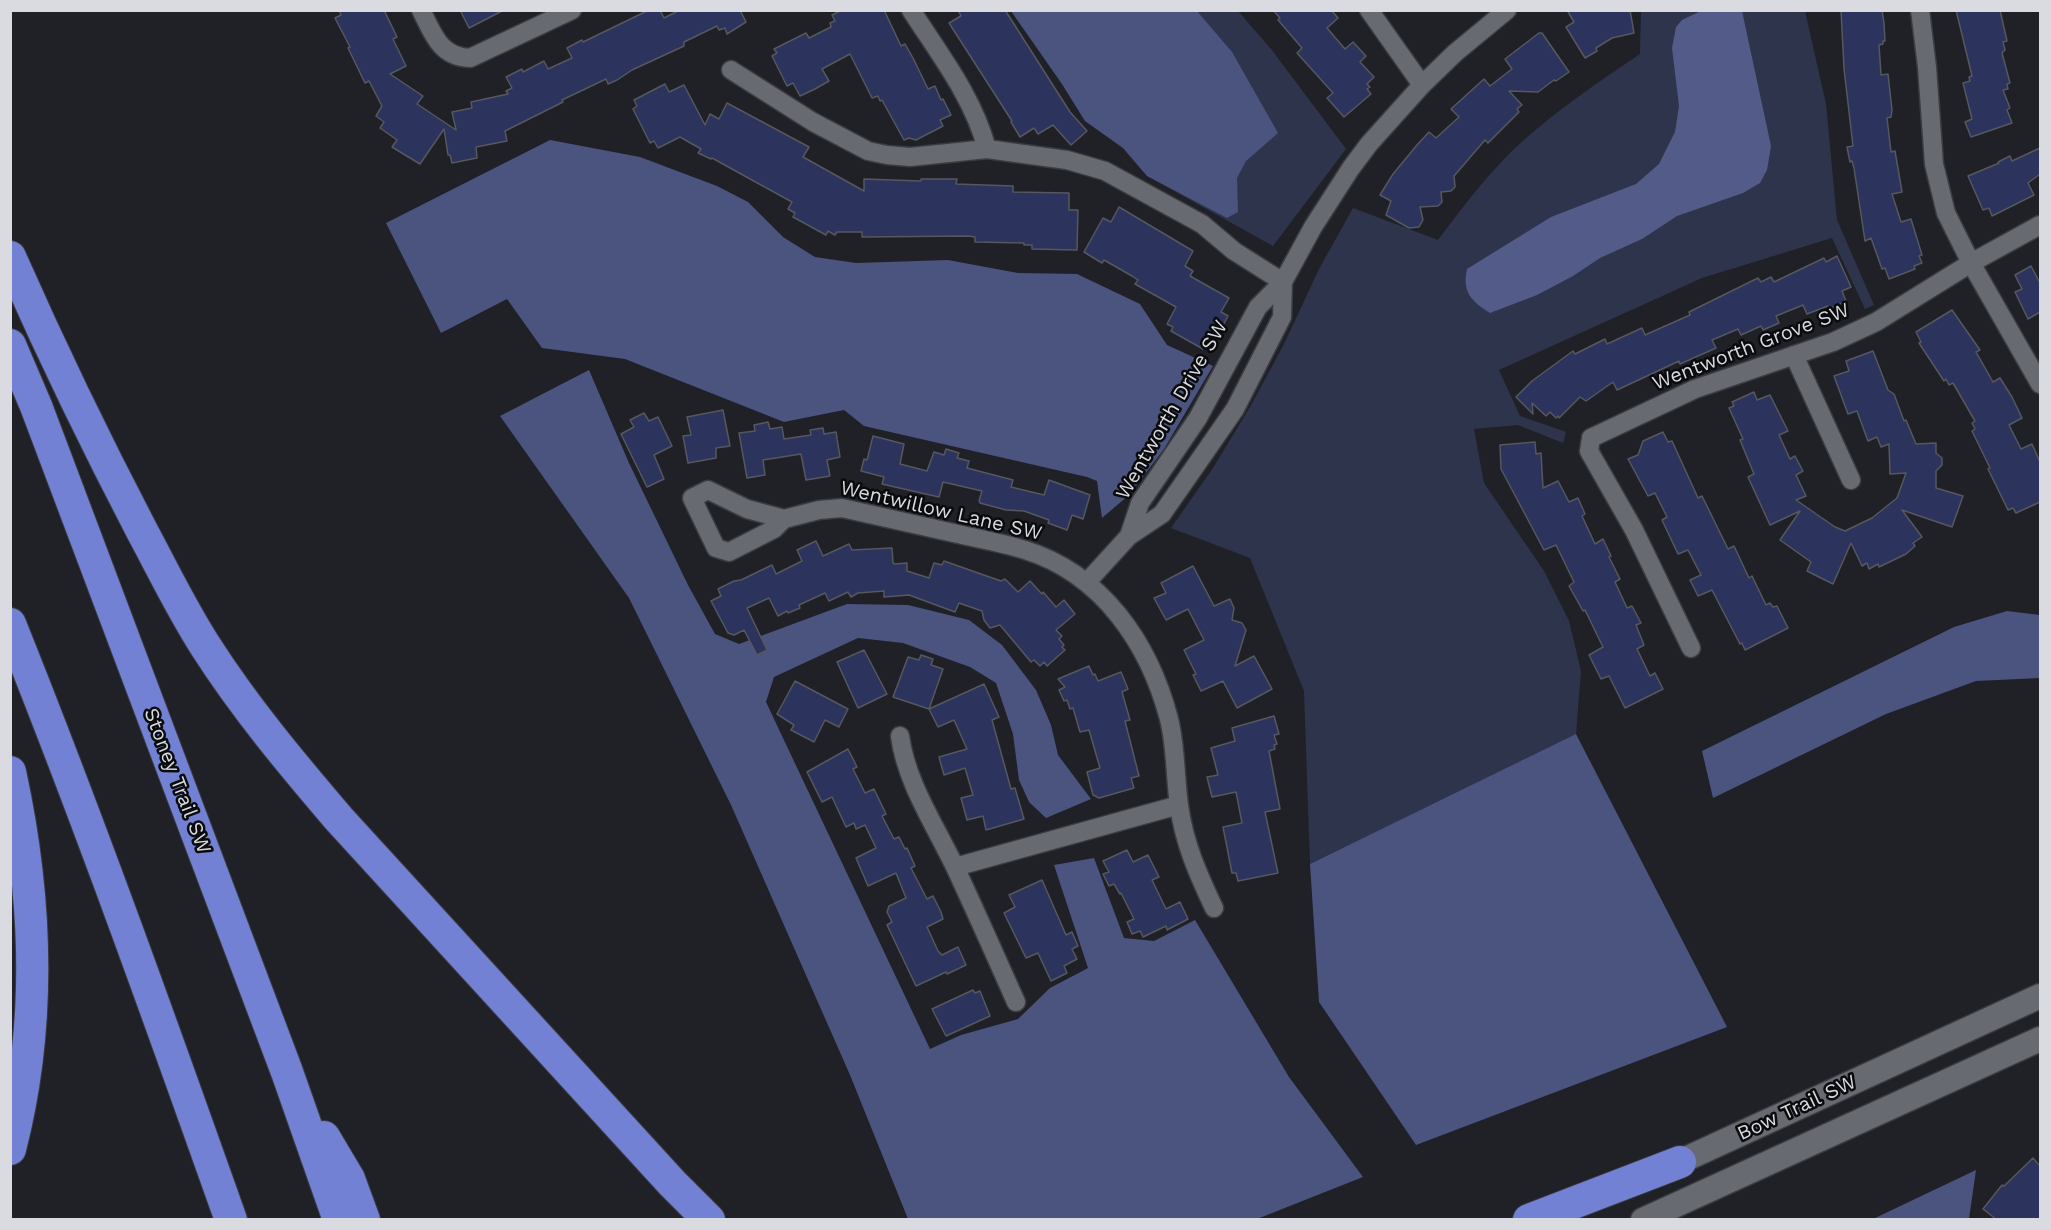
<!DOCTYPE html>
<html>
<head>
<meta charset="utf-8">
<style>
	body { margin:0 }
	#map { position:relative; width:2051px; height:1230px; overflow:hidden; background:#1f2127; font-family:"Work Sans",sans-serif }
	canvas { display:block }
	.frame { position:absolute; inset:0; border:12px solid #dadbe0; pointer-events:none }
</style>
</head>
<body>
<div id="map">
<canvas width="2051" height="1230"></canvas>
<div class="frame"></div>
</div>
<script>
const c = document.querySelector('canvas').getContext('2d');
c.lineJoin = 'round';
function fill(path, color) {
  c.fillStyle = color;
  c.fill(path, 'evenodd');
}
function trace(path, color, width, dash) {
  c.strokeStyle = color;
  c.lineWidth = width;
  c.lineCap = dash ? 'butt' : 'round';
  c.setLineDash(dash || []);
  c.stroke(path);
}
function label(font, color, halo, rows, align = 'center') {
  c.font = font + ' "Work Sans",sans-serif';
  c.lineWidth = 5;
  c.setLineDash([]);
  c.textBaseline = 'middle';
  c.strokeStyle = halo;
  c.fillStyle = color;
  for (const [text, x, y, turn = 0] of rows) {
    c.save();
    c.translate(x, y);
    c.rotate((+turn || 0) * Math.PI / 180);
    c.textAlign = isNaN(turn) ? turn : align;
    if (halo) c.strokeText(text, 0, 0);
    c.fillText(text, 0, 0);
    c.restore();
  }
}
const green = new Path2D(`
	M1011,11H1238L1271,49L1346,149L1273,246L1147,176L1123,148L1085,121L1062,84Z
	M1641,11H1805L1826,104L1837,220L1874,305L1865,309L1832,238L1702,278L1499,370L1520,416L1566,432L1563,443L1518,425L1474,429L1484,483L1544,571L1569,621L1581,671L1576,734L1574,737L1310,864L1304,691L1250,558L1171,528L1213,468L1250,407L1284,344L1319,269L1353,208L1438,240C1462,208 1486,176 1515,148C1554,112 1597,83 1640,54Z`);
const forest = new Path2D(`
	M1011,11H1197L1232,52L1278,133L1246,161L1237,178L1238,212L1227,218L1147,176L1123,148L1085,121L1062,84Z
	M550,140L640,157L717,186L748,202L783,237L815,257L856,263L948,260L1018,273L1077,274L1140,304L1167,345L1213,366L1164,449L1129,495L1102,518L1097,481L1087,477L864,426L844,410L784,422L625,359L542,348L507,299L441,333L386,223Z
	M589,370L629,463L688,585L715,634L739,644L847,604L908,605L969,620L1002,645L1036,690L1051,725L1058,755L1091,799L1046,818L1029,802L1019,780L1013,734L996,683L970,667L903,643L858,638L774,677L766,702L930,1049L961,1035L1018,1019L1050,988L1088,968L1054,865L1094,858L1124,938L1154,941L1195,920L1289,1077L1363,1177L1257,1219H908L850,1075L731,805L629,598L500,416Z
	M2007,611L2040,615V678L1976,681L1886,714L1713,798L1702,751L1954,627Z
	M1576,734L1727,1027L1416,1145L1319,1002L1310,864Z
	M1976,1170L1969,1219H1873Z`);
const water = new Path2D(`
	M1703,10L1742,11L1771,146L1767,170L1760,183L1743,193L1677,216L1642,239L1600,258L1573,276L1537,295L1490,313C1471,301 1462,292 1467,269L1551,217L1636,184L1659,164L1675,132L1679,106L1672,48L1676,27L1682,20Z`);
const building = new Path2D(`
	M339,10H384L397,37L393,39L406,66L390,74L423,96L417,104L456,130L452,112L472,108L471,102L508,94L506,91L512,88L506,77L522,69L523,72L544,61L548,69L572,58L567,48L582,40L583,42L649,10H660L664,18L680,10H740L746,22L727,34L725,28L719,30L717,26L684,42V46L632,70L617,80L608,84L606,79L562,100L563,102L505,131L507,141L476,147L477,158L452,163L450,155H448L444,129L420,164L392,147L397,140L380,128L384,122L376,116L382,106L369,81L365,83L348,48L350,47L335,18L341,15Z
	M460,10H504L469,28Z
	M842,10H884L901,46L905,44L913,58L928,89L935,86L941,100L943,99L951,115L940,120L943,126L916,140L909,138L904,140L882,100L880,101L878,96L872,98L850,54L822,69L829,81L815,89L800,96L793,83L787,86L772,56L777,53L774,49L806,33L809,38L831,27L830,23L835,21L832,15Z
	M958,10H1005L1070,112L1087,131L1071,145L1053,125L1038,134L1034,128L1020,137L1011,122L1012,121L949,23L961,16Z
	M1273,10H1331L1338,18L1327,28L1345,49L1353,42L1366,56L1360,62L1374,77L1367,84L1370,87L1367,89L1371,94L1344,117L1327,98L1333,93L1297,53L1302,48L1278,20L1280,18Z
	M1567,10H1630L1634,33L1612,38L1596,48L1597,51L1585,58L1566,27L1574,22Z
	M1841,10H1882L1884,23L1885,41H1883V44L1879,45L1881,75L1888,74L1892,110L1891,117L1887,118L1891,152L1895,151L1902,192L1892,194L1901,222L1911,219L1922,255L1919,256L1922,263L1914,266L1915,269L1889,279L1885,268L1882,269L1871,238L1865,241L1854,168L1852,161L1850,162L1847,147L1853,146L1844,69Z
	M1956,10H2000L2007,41L2003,42L2005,50L2002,53L2010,83L2007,84L2008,89L2003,90L2010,108L2007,110L2012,123L1971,137L1965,122L1972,119L1963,83L1970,81L1969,77L1972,76Z
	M1539,33H1542L1569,72L1556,81L1554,80L1538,92L1509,91L1522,105L1517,109L1519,112L1488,143L1485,140L1454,176L1455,187L1451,191L1441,192L1442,202L1438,206L1420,207L1423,220L1419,227L1409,228L1386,215L1391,201L1380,195L1393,174L1417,145L1429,132L1436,138L1459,117L1451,109L1484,79L1490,86L1512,69L1505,59Z
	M665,84L669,92L684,85L705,125L710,114L719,119L727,103L809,147L803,157L864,191V179L921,181V179H957L956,184L1013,186V192L1069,193V210H1078L1077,250L1032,249V245H1024V243L975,242V237L968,236L862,237V232H837L835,235L828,231L826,235L793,217L795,213L788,209L792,202L712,158L711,159L698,153L701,149L680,137L658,148L654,141L650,143L633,109L637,106L634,100Z
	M2040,148V174L2028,183L2034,195L1992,216L1989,208L1983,210L1968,176L1999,163L1998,162L2010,156L2012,161Z
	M1119,207L1193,251L1185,266L1193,271L1190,276L1229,298L1221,312L1228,316L1211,348L1205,345L1203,349L1171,331L1173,327L1167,324L1176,307L1135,284L1138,280L1132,276L1104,260L1102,263L1084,252L1103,218L1111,222Z
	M1837,256L1851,287L1842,291L1846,301L1829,309L1828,306L1807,314L1803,305L1776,316L1779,323L1763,330L1761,326L1741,335L1738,329L1712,340L1716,348L1680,364L1679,361L1617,390L1613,382L1586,401L1580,397L1559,418L1558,416L1556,418L1550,412L1546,416L1532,403L1533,414L1516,397L1532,381L1573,351L1575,354L1605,339L1607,344L1642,328L1645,335L1690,315L1689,312L1758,278L1761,282L1771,277L1774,282L1824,258L1826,262Z
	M2031,266L2040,283V312L2028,319L2015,292L2022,289L2015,275Z
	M1952,310L1980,350L1976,352L1993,382L2000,378L2012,397L2022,418L2009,425L2021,449L2032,444L2040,462V502L2016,513L2013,508L2008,510L1988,469L1990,468L1972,431L1975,429L1972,423L1975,421L1953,383L1949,385L1946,379L1944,381L1919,343L1921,342L1916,332Z
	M1873,351L1888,390L1894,394L1904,421L1906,420L1916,444L1936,443V453L1942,458V465L1936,471V488L1963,496L1952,527L1902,510L1922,537L1913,543L1915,546L1906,554L1879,567L1878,564L1869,569L1867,563L1862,566L1851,543L1833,584L1807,571L1811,562L1780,540L1800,511L1770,525L1748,477L1754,474L1740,440L1743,439L1729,408L1734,406L1732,402L1754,392L1757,400L1770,395L1788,431L1779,435L1790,459L1795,456L1803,471L1796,475L1806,496L1796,500L1835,527L1845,531L1872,518L1897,498L1906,473L1890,474L1889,444L1881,447L1877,437L1868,441L1857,411L1848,414L1834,376L1849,371L1846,361Z
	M723,410L730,446L716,448V458L688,463L683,436L691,435L687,417Z
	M644,413L649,421L658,417L672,446L654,455L664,479L647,487L621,434L634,427L630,420Z
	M768,422L770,429L782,427L784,439L811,435L810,430L823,428L824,434L836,432L840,457L827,460L830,476L806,480L801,454L763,460L765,475L747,478L739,433L755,431L754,425Z
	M1663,432L1668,442L1672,441L1698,498L1702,496L1728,549L1734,546L1749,578L1752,576L1766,605L1770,603L1773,607L1777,606L1788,628L1745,650L1742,643L1740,644L1712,590L1698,596L1690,580L1701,575L1688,550L1678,554L1662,520L1667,517L1655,493L1648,496L1628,459L1638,455L1643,441Z
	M873,436L904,444L900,464L927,471L934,452L944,455L946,449L959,453L957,458L969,461L967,468L1013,480L1011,487L1044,495L1049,480L1090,495L1083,519L1072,515L1067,530L1048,523L1049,520L1024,511L1006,510L980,503L979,501L982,491L943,482L939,497L882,484L884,477L861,471L864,459L867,460Z
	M1535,442L1536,454L1541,453L1543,488L1558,481L1569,502L1578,498L1585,514L1582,516L1595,544L1603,539L1611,556L1609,557L1620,579L1615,582L1627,608L1632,606L1641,623L1636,625L1644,645L1637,649L1650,676L1655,673L1663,689L1625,708L1609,676L1601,679L1589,655L1603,647L1585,610L1583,611L1569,586L1574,582L1556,545L1544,550L1501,469L1500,445Z
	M816,541L823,556L849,544L852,550L892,548L893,563L895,564L907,563V571L929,578L934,563L942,565L944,561L1001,581L1005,579L1018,592L1030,581L1042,594L1043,592L1056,607L1064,600L1075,614L1056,630L1062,636L1059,639L1064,645L1062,647L1065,650L1047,666L1044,662L1040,666L1034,660L1031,662L1000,625L990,628L984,620L982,611L959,603L955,612L909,595L884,597V591L858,593L851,597L848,592L829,601L825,593L799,605L800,608L788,613L787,611L778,616L769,598L747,608L767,650L757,655L744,630L734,635L728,633L711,601L721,596L718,589L734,581L741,580L772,565L776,574L802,561L797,550Z
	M1193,566L1214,606L1230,599L1234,608L1232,620L1242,623L1246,630L1235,666L1254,656L1272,689L1237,708L1223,681L1201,691L1193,675L1196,674L1184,650L1204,640L1188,609L1166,620L1154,598L1166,593L1161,583Z
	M864,650L887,694L858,708L837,662Z
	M921,655L933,659L931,665L943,669L929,709L984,684L999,717L992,720L1011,789L1015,788L1024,819L986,830L983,816L967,820L961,798L973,795L965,768L944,775L939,757L967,749L954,720L938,727L929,709L893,697L908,657L919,660Z
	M1089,666L1093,675L1095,674L1098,681L1121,672L1128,689L1122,692L1130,720L1125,721L1139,776L1131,778L1134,788L1099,798L1093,795L1087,772L1100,768L1089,730L1080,732L1073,708L1070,709L1067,700L1064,701L1059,690L1065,687L1058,679Z
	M795,681L848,709L839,727L825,720L814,742L791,730L794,725L777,714Z
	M1274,716L1279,734L1274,735L1277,744L1274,745L1275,749L1269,751L1280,809L1265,812L1278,873L1238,881L1236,873H1232L1223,827L1242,823L1236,792L1212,797L1207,777L1218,775L1211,748L1235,741L1232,728Z
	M848,749L857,767L853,769L865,793L874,789L886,814L882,816L894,839L899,837L905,849L907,848L915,866L911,868L927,899L933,896L941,912L943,919L927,927L938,951L942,955L958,947L966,965L947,974L946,972L916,986L887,925L892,922L887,912L889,906L906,898L896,873L868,886L856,858L876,848L865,825L856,829L854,823L846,827L832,797L822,802L807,772Z
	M1127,850L1133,862L1148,855L1159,877L1152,880L1166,909L1180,902L1188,919L1167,930L1166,926L1143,937L1140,931L1132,934L1127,922L1134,919L1121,893L1120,894L1114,884L1109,886L1103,874L1109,872L1103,861Z
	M1042,880L1066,935L1072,932L1078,946L1072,949L1077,959L1064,966L1067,973L1051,981L1038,953L1026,958L1004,913L1015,907L1009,895Z
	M973,990L975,993L980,991L990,1016L946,1036L932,1009Z
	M2033,1158L2040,1166V1220H1997L1983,1209L2002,1185L2004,1186Z`);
const street = new Path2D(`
	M421,10C433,34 440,57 470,58L572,10
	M911,10C940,55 973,97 987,149
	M1369,10L1422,85
	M1920,10L1927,67L1934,164L1946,213L1971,263L2040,384
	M731,70L813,122L868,151L887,155L910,157L987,149L1067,160L1105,171L1202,224L1234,251L1283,282
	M1794,355L1851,480
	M784,519L774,529L729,552L716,548L692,498L708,490L747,509L784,519L819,510L842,508C881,517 919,525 958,534C980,539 1003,543 1025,550C1102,574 1149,643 1169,719C1176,747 1175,777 1179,805C1184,843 1198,874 1214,908
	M1129,536L1140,503L1198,418L1258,307L1283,282L1313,227L1351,168L1369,144L1422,85L1455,53L1507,10
	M1087,582L1129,536L1162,514L1235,409L1282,317L1283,282
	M1691,648L1634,530L1589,451L1591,438L1695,389L1833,342L1876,322L1971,263L2040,225
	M900,736C906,782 935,825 955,867C976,912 996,957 1016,1002
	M955,867L1179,805`);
const secondary = new Path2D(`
	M1664,1169L2040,996
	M1643,1220L2040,1039`);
const highway = new Path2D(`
	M10,257C51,350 95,441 142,531C163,570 182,610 206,647C245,708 292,764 339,819L672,1183L709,1220
	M10,345L36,406L287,1072L339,1220
	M10,624C89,821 160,1020 231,1220
	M10,772C37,896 42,1025 10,1149
	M324,1137L349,1179L364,1220
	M1529,1220L1680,1162`);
const streetNames = [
	["Wentworth Grove SW",1751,347,-21],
	["Wentworth Drive SW",1172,410,-60],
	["Wentwillow Lane SW",941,511,13],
	["Stoney Trail SW",177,781,69],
	["Bow Trail SW",1797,1108,-25]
];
fill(green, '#2f344d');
fill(forest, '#4b537f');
fill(water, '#535c89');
fill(building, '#2c335c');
trace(building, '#56585f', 1.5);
trace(street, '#3b3c42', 21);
trace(secondary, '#3b3c42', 27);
trace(highway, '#3b3c42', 34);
trace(street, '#686a71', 18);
trace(secondary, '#686a71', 24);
trace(highway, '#7381d4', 32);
label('20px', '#dadbe0', '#0a0b0d', streetNames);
</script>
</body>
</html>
